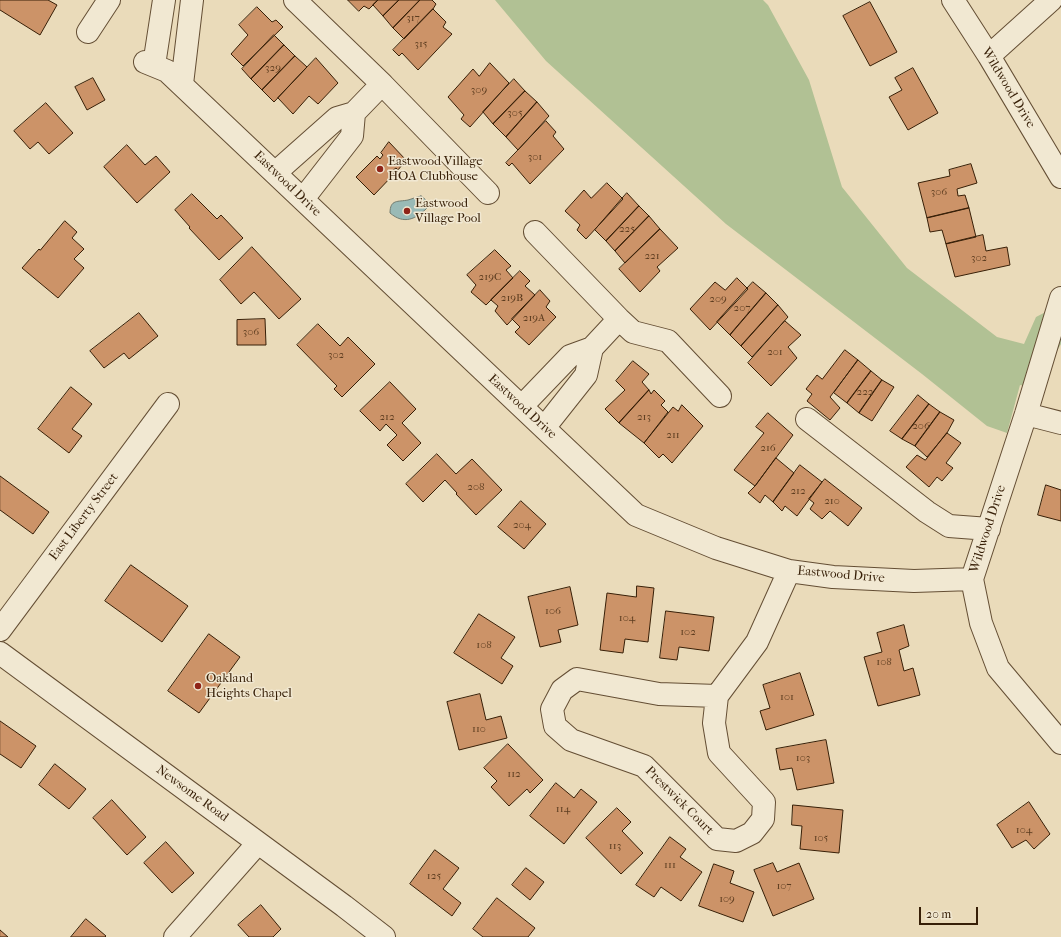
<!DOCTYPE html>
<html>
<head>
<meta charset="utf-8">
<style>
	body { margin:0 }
	#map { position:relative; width:1061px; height:937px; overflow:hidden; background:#eadbba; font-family:"IM FELL French Canon",serif }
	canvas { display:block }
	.scale { position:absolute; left:919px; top:907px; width:59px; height:18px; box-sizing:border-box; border:2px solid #371f07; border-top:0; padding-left:5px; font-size:12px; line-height:14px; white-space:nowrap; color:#371f07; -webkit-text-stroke:3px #f1e8d2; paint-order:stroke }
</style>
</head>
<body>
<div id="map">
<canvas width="1061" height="937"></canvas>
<div class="scale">20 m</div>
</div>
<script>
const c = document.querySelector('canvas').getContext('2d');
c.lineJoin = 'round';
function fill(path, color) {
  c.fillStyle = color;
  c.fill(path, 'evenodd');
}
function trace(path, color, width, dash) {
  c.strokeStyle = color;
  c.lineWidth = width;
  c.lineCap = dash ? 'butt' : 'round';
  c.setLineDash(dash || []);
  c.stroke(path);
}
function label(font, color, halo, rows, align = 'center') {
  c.font = font + ' "IM FELL French Canon",serif';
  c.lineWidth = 3;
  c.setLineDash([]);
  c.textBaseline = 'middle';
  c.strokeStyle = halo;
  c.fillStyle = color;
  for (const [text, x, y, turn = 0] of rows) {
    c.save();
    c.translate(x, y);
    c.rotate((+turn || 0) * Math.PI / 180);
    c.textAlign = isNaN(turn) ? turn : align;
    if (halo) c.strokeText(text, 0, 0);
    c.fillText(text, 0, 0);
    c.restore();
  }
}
const green = new Path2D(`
	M495,0H763L768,5L809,80L842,187L907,268L997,337L1024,344L1036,317L1061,304V344L1054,356L1044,391L1020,385L1007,433L987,426L922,374L726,224L546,61Z`);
const water = new Path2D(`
	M421,196L426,200L427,208C416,219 404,225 390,213C390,199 398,202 408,200C412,199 416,197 421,196Z`);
const building = new Path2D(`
	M0,0H48L57,5L40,35L0,10Z
	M348,0H378L369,9L364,6L359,11Z
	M378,0H399L383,16L373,5Z
	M399,0H420L393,28L383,16Z
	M420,0H432L436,4L433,9L404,39L393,28Z
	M870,2L897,52L870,66L843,16Z
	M257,7L272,22L276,20L283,27L243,66L231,54L248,35L239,25Z
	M433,9L446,22L443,27L452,34L418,70L402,53L399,56L393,50Z
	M274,35L284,45L251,79L242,69Z
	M284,45L295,56L262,90L251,79Z
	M295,56L307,67L274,102L262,90Z
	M316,58L338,83L318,104L309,96L293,114L278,98Z
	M490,63L509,83L470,127L461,119L464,115L448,97L473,69L479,76Z
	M913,68L938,113L908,130L889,97L902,90L895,78Z
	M93,78L105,100L87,110L75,87Z
	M514,79L525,91L493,124L483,112Z
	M525,91L537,102L506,137L493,124Z
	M537,102L549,116L518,150L506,137Z
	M46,103L73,133L49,154L38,142L30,149L14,131Z
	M546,121L556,132L553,136L564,149L530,184L512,163L509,166L506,163Z
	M389,142L406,160L398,170L396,168L392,171L394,174L374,195L356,177L377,156L380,159L383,155L381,153Z
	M127,145L145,165L156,156L170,172L137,203L104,167Z
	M971,164L977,183L957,189L958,196L965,195L969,208L927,218L918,183L950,176L949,170Z
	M607,183L623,199L586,239L577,230L580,225L565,211L584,190L591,198Z
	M627,193L639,206L606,241L595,230Z
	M192,194L217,219L221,215L243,238L219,260L189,228L190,227L175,210Z
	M639,206L649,216L615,251L606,241Z
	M969,208L976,237L946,244L942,230L930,232L927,218Z
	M649,216L660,229L625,263L615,251Z
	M65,221L77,232L72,238L84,249L74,259L84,268L58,298L22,268L39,249L40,250Z
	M660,229L678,248L657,267L660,271L640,292L619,269Z
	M983,235L986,251L1007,247L1010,265L955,277L946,244Z
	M252,247L301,299L279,319L254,292L241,304L220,280Z
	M495,250L511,266L506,270L513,278L486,305L471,292L476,285L467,275Z
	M520,271L530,281L525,286L535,295L507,325L495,311L498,306L491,300Z
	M737,278L748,289L710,330L690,309L715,282L725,290Z
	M753,282L766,293L730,335L717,322Z
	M540,290L550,301L546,307L556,317L529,345L515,332L520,327L512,319Z
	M766,293L778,305L741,346L730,335Z
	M778,305L788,317L752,357L741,346Z
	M139,313L158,336L129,359L124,353L104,368L90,351Z
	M265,319L266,345H237V320Z
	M785,321L801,335L788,347L797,358L771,386L748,363Z
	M318,324L340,346L348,337L375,364L342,397L334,389L337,386L297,345Z
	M845,350L858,360L830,397L840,408L830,420L807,401L812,394L806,389L817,375L822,379Z
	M858,360L871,371L847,403L834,393Z
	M633,361L649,374L642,382L649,390L619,423L605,409L625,390L616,381Z
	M871,371L882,380L859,413L847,403Z
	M882,380L894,387L872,421L859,413Z
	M390,382L416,409L402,423L421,443L403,461L387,445L397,435L386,424L380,431L360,411Z
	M71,387L92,404L72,429L82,436L69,453L38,429Z
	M649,390L651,394L654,390L665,401L661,405L668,412L644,443L619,423Z
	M918,395L929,404L902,439L890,431Z
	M929,404L940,412L915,446L902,439Z
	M682,405L703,426L672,463L663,454L659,458L644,443L673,407L678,411Z
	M940,412L954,420L947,433L927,457L915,446Z
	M768,413L793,435L755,486L734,470L764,433L756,427Z
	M947,433L961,443L946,463L953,468L942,481L937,477L929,487L906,467L917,455L925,460Z
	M437,454L456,474L472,459L502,490L476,515L456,494L457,493L445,480L423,502L406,484Z
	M776,458L794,473L773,502L765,495L760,503L748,493L755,486Z
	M800,465L822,482L797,516L785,506L782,511L773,502Z
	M0,476L49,512L33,534L0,510Z
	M825,479L862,508L848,526L830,511L822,519L810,509L814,503L809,499Z
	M1046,485L1061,490V521L1038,515Z
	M521,501L546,524L524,549L498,527Z
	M131,565L188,606L162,642L105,601Z
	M637,586L654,588L648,642L625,639L623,653L600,650L607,593L636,597Z
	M570,587L578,625L558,630L561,642L540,647L528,597Z
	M666,611L714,617L709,651L679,647L677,660L660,658Z
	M479,614L515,637L501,658L513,666L502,684L454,653Z
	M904,625L909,646L899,650L904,671L913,668L920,695L878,706L864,657L882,652L877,633Z
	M209,634L240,657L199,713L168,691Z
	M800,673L814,715L766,730L760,711L770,708L763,685Z
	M480,694L486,720L501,716L507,738L459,750L447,702Z
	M0,721L36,746L21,768L0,754Z
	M826,740L834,783L797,790L792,768L780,770L776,749Z
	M508,744L543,780L530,793L527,789L509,806L491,787L497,781L484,768Z
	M55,764L86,789L69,809L39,785Z
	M556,783L574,798L581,789L597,802L564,844L530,816Z
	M112,800L146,837L127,855L93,818Z
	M1029,802L1050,834L1034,849L1026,840L1012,848L997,825Z
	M793,805L843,810L839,853L800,849L802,826L792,825Z
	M617,808L631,822L622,831L643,853L621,874L586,838Z
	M670,837L686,849L680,857L702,872L681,901L661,887L654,897L636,885Z
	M166,842L194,873L172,893L144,863Z
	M435,850L459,868L443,889L461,903L452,916L410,884Z
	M773,863L777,872L799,863L814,899L773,916L754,870Z
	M714,864L734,871L730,883L754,892L743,922L699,906Z
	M526,868L544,882L530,900L512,885Z
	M497,898L535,928L528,937H483L473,929Z
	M261,905L281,929L273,937H249L238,925Z
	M86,919L106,936L105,937H71Z
	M0,930L8,937H0Z`);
const minor = new Path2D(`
	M295,0L382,84L488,193
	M953,0L989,56L1061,177
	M88,32L109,0
	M989,56L1051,0
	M145,62L167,71L636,515L716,548L789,571L833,577L914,581L972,579
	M154,65L164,0
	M182,84L192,0
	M275,173L337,118L354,113L382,84
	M303,199L352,136L354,113
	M535,232L619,319L633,332L668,341L720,396
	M1061,298L1026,414L972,579L981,623L998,668L1061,743
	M522,406L570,356L592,348L619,319
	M1026,414L1061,423
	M807,419L927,512L949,526L989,529
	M544,428L586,375L592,348
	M0,630L168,404
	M0,653L344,906L384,937
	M577,679L659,694L717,696L714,723L719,753L764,802L763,819L752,833L736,841L717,839L644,766L571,740L555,726L552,709L562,690Z
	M717,696L757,642L789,571
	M175,937L258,843`);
const markers = [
	[380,169,4,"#8f2418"],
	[407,211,4,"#8f2418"],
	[198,686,4,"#8f2418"]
];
const numberNames = [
	["317",413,18],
	["315",421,44],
	["329",273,68],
	["309",479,90],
	["305",515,113],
	["301",535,157],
	["306",939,192],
	["225",627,229],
	["221",652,256],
	["302",979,258],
	["219C",490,277],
	["219B",512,298],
	["209",718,299],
	["207",742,308],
	["219A",534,318],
	["306",251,332],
	["201",775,352],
	["302",336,355],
	["222",865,392],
	["212",387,417],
	["213",644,417],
	["206",921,426],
	["211",673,435],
	["216",768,448],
	["208",476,487],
	["212",798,491],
	["210",832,501],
	["204",522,525],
	["106",553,611],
	["104",627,618],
	["102",688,632],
	["108",484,645],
	["108",884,662],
	["101",787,697],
	["110",479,729],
	["103",803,758],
	["112",514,774],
	["114",563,809],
	["104",1024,830],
	["105",821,838],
	["113",615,846],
	["111",670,865],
	["125",434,876],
	["107",784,886],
	["109",727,899]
];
const streetNames = [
	["Wildwood Drive",1008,88,59],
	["Eastwood Drive",287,184,44],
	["Eastwood Drive",522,407,43],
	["East Liberty Street",84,517,-53],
	["Wildwood Drive",988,529,-72],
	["Eastwood Drive",841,575,5],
	["Newsome Road",192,794,36],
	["Prestwick Court",679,801,45]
];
const poiNames = [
	["Eastwood Village",388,162],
	["HOA Clubhouse",388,177],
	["Eastwood",415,204],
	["Village Pool",415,219],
	["Oakland",206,679],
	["Heights Chapel",206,694]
];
fill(green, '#b1c194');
fill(water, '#99bab6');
trace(water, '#727c70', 1);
fill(building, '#cc9368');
trace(building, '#371f07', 1);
trace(minor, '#644e34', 24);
trace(minor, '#f1e8d2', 22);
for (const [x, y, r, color] of markers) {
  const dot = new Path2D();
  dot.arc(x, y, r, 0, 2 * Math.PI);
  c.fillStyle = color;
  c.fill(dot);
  trace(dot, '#f1e8d2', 1.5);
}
label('11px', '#5c3c1f', null, numberNames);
label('13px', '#371f07', '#f1e8d2', streetNames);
label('13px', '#371f07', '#f1e8d2', poiNames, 'left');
</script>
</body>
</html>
